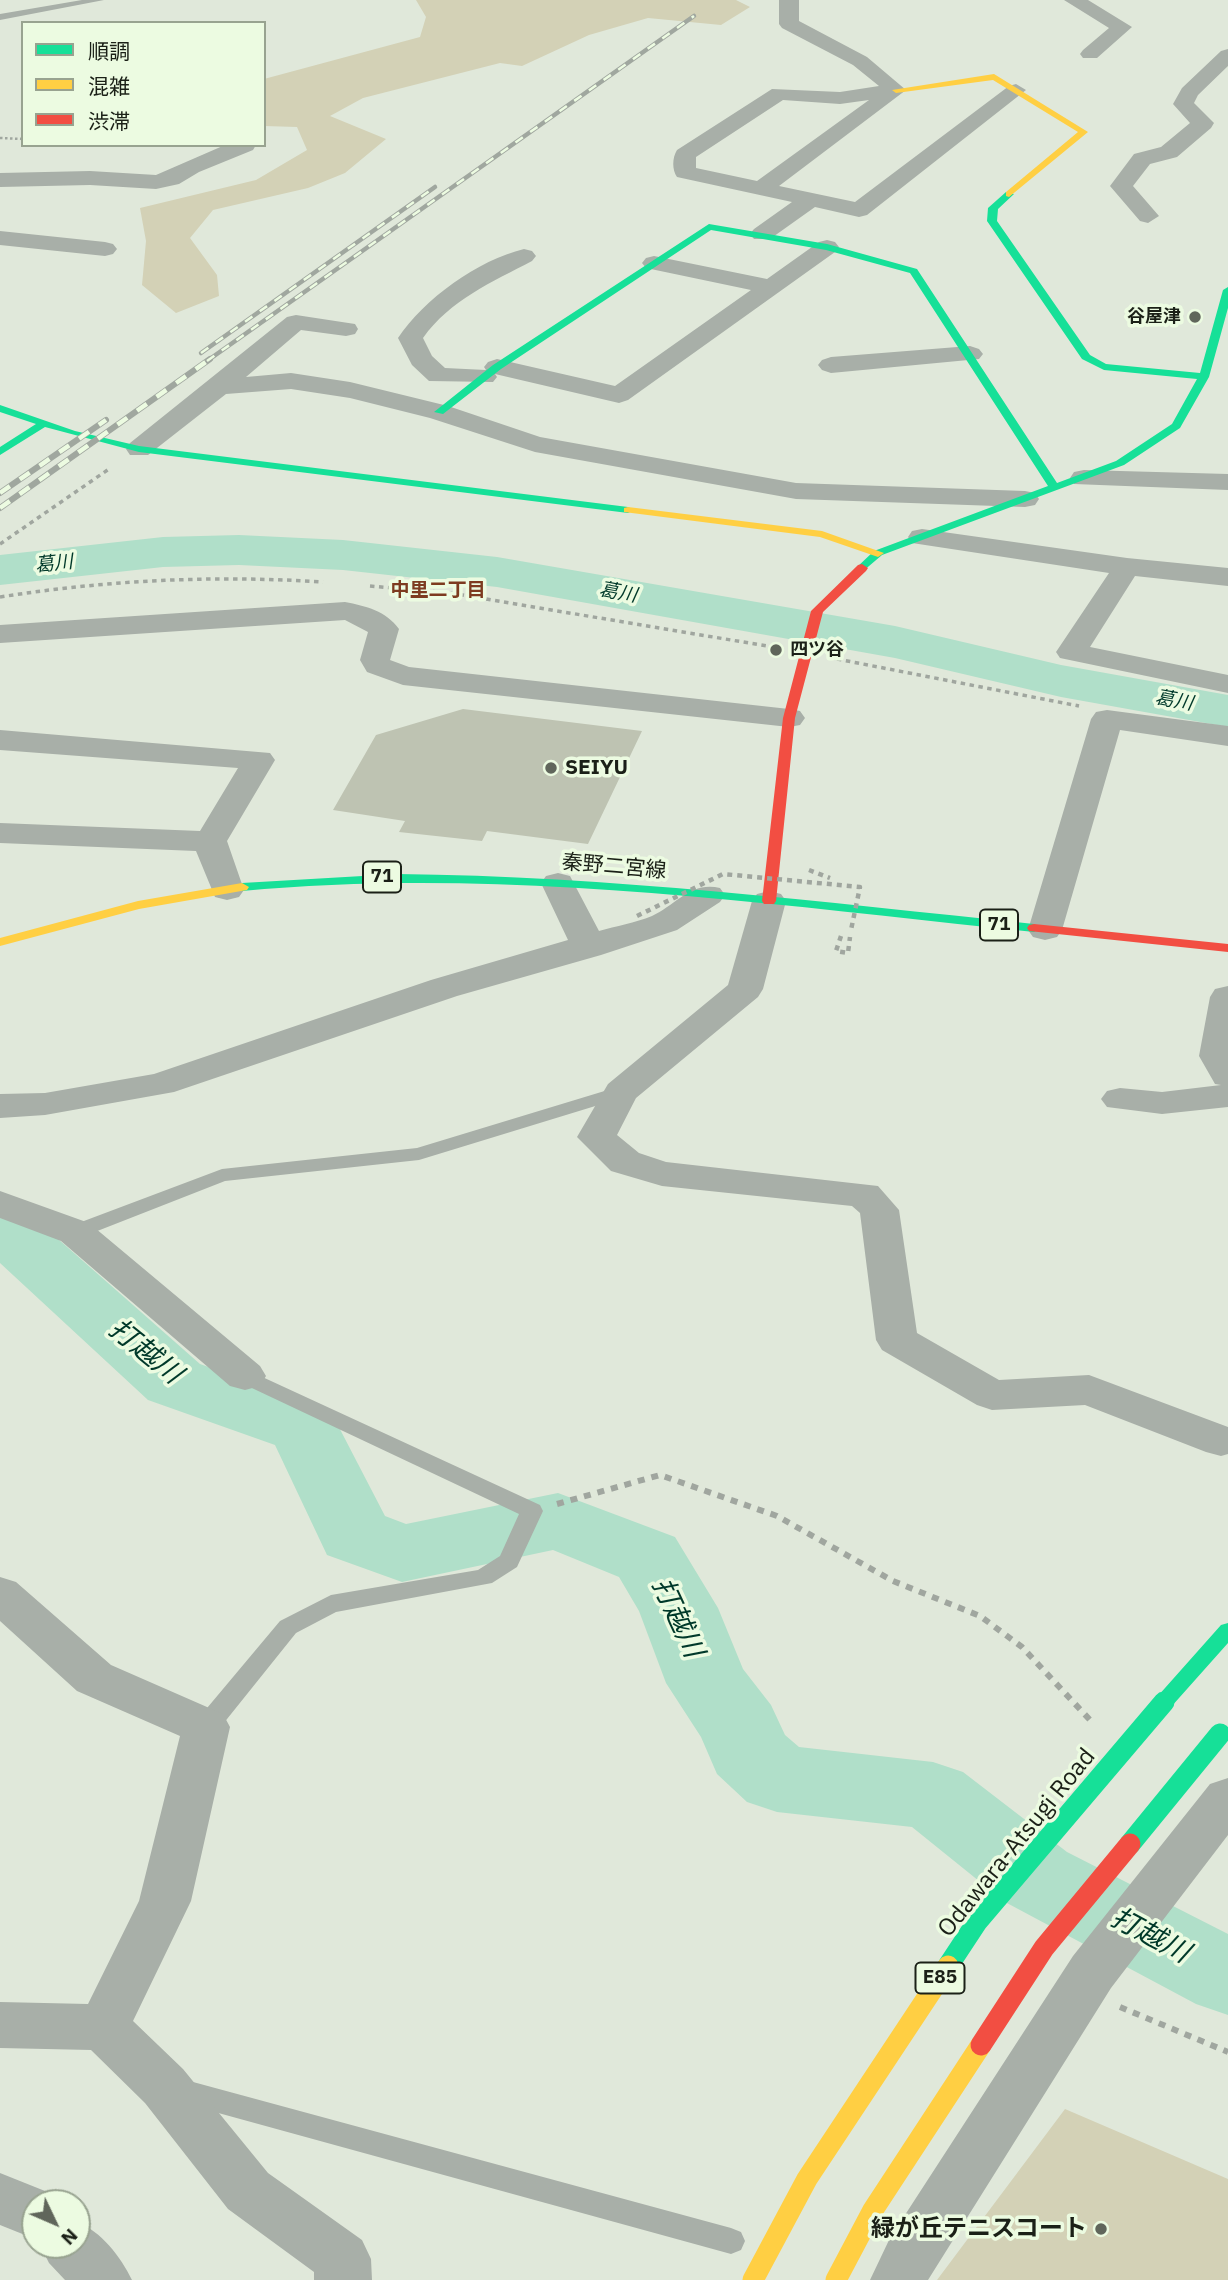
<!DOCTYPE html>
<html>
<head>
<meta charset="utf-8">
<style>
	body { margin:0 }
	#map { position:relative; width:1228px; height:2280px; overflow:hidden; background:#e0e8da; font-family:"IBM Plex Sans","Noto Sans JP",sans-serif }
	canvas { display:block }
	.legend { position:absolute; left:21px; top:21px; width:245px; height:126px; box-sizing:border-box; background:#ecfbe1; border:2px solid #98a390; margin:0; padding:9px 12px; list-style:none; font-size:21px; color:#1b2017 }
	.legend li { display:flex; align-items:center; gap:14px; height:35px }
	.legend b { width:35px; border:2px solid #98a390 }
	.north { position:absolute; left:21px; top:2189px; width:70px; height:70px; box-sizing:border-box; background:#ecfbe1; border:2px solid #98a390; border-radius:50%; rotate:134deg; font-size:19px; font-weight:700; line-height:28px; text-align:center; color:#1b2017 }
	.north::after { content:''; display:block; margin:auto; width:24px; height:32px; background:#60665b; clip-path:polygon(50% 0,100% 100%,50% 72%,0 100%) }
</style>
</head>
<body>
<div id="map">
<canvas width="1228" height="2280"></canvas>
<ul class="legend">
<li><b style="height:9px;background:#16e098"></b>順調</li>
<li><b style="height:9px;background:#ffcf43"></b>混雑</li>
<li><b style="height:9px;background:#f24e42"></b>渋滞</li>
</ul>
<div class="north">N</div>
</div>
<script>
const c = document.querySelector('canvas').getContext('2d');
c.lineJoin = 'round';
function fill(path, color) {
  c.fillStyle = color;
  c.fill(path, 'evenodd');
}
function trace(path, color, width, dash) {
  c.strokeStyle = color;
  c.lineWidth = width;
  c.lineCap = dash ? 'butt' : 'round';
  c.setLineDash(dash || []);
  c.stroke(path);
}
function label(font, color, halo, rows, align = 'center') {
  c.font = font + ' "IBM Plex Sans","Noto Sans JP",sans-serif';
  c.lineWidth = 7;
  c.setLineDash([]);
  c.textBaseline = 'middle';
  c.strokeStyle = halo;
  c.fillStyle = color;
  for (const [text, x, y, turn = 0] of rows) {
    c.save();
    c.translate(x, y);
    c.rotate((+turn || 0) * Math.PI / 180);
    c.textAlign = isNaN(turn) ? turn : align;
    if (halo) c.strokeText(text, 0, 0);
    c.fillText(text, 0, 0);
    c.restore();
  }
}
const green = new Path2D(`
	M416,0H736L750,7L721,25L648,18L589,35L522,66L500,63L363,98L330,116L386,139L345,173L308,188L213,210L190,238L217,275L219,296L176,313L142,285L146,241L140,208L256,180L307,150L297,127L264,126V79L420,37L426,17Z
	M1065,2109L1228,2179V2280H937Z`);
const river = new Path2D(`
	M239,535L343,540L497,557L895,626L1061,665L1228,695V727L1061,697L895,658L497,587L343,570L239,565L163,567L0,585V555L163,537Z
	M0,1203L24,1209L200,1364L330,1410L385,1516L406,1524L558,1493L675,1537L718,1608L743,1669L771,1705L785,1735L799,1747L933,1762L963,1772L1067,1852L1228,1934V2015L1196,2004L1005,1902L912,1827L777,1812L747,1802L717,1774L701,1737L666,1683L639,1611L619,1577L553,1550L402,1582L327,1555L275,1445L148,1400L0,1263Z`);
const building = new Path2D(`
	M463,709L642,731L588,844L487,831L482,841L399,832L405,821L333,810L376,735Z`);
const pathFar3 = new Path2D(`
	M0,138L23,139
	M115,145H170`);
const pathFar2 = new Path2D(`
	M0,544L109,469
	M370,586L450,593L773,647
	M0,597C108,580 214,575 323,582
	M837,659L1079,706`);
const pathFar1 = new Path2D(`
	M809,870L830,878
	M841,936L836,951L848,953L850,937`);
const path = new Path2D(`
	M557,1504L660,1475L777,1516L893,1581L980,1616L1022,1647L1091,1721
	M1120,2007L1228,2052`);
const lane = new Path2D(`
	M82,0H104L0,20V14Z
	M621,1086L630,1092L628,1096L419,1160L225,1181L82,1237H68L65,1232L68,1227L222,1169L417,1148Z
	M245,1369L540,1505L543,1511L517,1567L492,1583L336,1612L296,1633L215,1734L206,1736L197,1734L194,1727L197,1720L280,1621L331,1595L478,1570L500,1556L519,1514L237,1381L234,1376L237,1371Z
	M182,2079L731,2228L741,2232L745,2241L741,2250L731,2254L182,2103L172,2099L168,2091L172,2083Z`);
const street = new Path2D(`
	M779,0H799V21L867,57L906,90L779,186L855,202L1009,86L1016,84L1026,90L867,215L859,217L815,207L770,239H754L750,234L754,229L792,202L677,177C672,170 672,158 677,150L772,89L840,92L879,86L853,65L782,28L779,24ZM783,100L840,104L869,100L757,181L696,168V157Z
	M1064,0H1088L1132,27L1097,58H1083L1080,54L1083,50L1109,28Z
	M1228,49V66L1198,95L1194,103L1214,123L1211,128L1177,157L1150,164L1133,186L1159,216L1148,223L1140,221L1110,186L1134,154L1161,147L1190,123L1173,104L1182,88L1221,51Z
	M225,145H256L253,150L199,172L179,184L156,189L90,185L0,187V173L90,171L156,175Z
	M0,231L105,242L113,244L117,249L113,254L105,256L0,245Z
	M827,240L835,242L839,247L835,252L628,400L619,403L495,374L497,377L493,382L429,381L412,365L398,338C424,299 478,260 524,249L532,251L536,256L532,261C492,282 450,300 423,338L432,356L445,368L486,370L484,367L488,362L497,359L615,386L751,290L646,268L642,263L646,258L654,256L767,279L819,242Z
	M296,315L355,324L358,329L355,334L346,336L301,330L246,377L291,373L350,382L448,406L540,437L796,483L1025,491L1035,493L1039,499L1035,505L1025,507L796,499L535,452L430,418L350,398L291,389L226,394L148,455H130L126,449L130,443L287,317Z
	M970,346L979,349L983,354L979,359L831,373L822,370L818,365L822,360L831,357Z
	M1084,470L1228,474V490L1074,484L1070,478L1074,472Z
	M922,529L1127,558L1228,568V586L1135,576L1090,647L1228,675V693L1060,658L1056,652L1109,573L912,543L908,537L912,531Z
	M345,602C366,606 386,611 399,629L390,660L409,667L789,709L800,711L805,718L800,725L789,727L403,685L367,672L360,660L368,632L345,620L0,643V625Z
	M1107,710L1228,726V746L1120,730L1062,930L1057,937L1045,940L1033,937L1028,930L1091,719L1096,712Z
	M0,730L270,753L275,760L227,841L244,890L239,897L227,900L215,897L196,851L0,843V823L200,831L238,768L0,750Z
	M558,873L570,876L599,931C616,926 635,923 652,916C676,905 691,881 720,888L725,895L720,902L677,930L601,955L457,996L174,1092L45,1115L0,1118V1094L45,1093L154,1074L431,980L568,940L541,883L546,876Z
	M769,891L781,894L786,901L763,989L758,997L636,1098L617,1135L639,1153L666,1162L878,1186L899,1210L917,1333L999,1380L1089,1375L1228,1427V1454L1221,1456L1206,1452L1085,1405L992,1410L977,1405L882,1350L876,1340L860,1213L852,1206L662,1186L611,1171L577,1137L608,1084L728,985L752,901L757,894Z
	M1228,986V1107L1162,1114L1107,1107L1101,1099L1107,1091L1120,1088L1162,1092L1221,1085L1215,1084L1199,1056L1210,997L1215,989Z
	M0,1191L89,1223L260,1366L266,1376L260,1386L245,1390L230,1386L61,1241L0,1218Z
	M0,1577L16,1582L111,1665L223,1714L230,1727L191,1901L133,2021L183,2069L268,2173L362,2240L371,2259L372,2280H314V2272L228,2209L145,2103L91,2050L0,2048V2002L88,2004L139,1901L180,1736L77,1691L0,1621Z
	M1228,1778V1835L1111,1988L928,2280H870L890,2238L1073,1956L1210,1784Z
	M0,2173L55,2195L59,2203H35V2239L0,2225Z
	M77,2222C101,2231 121,2257 132,2280H65L49,2263L40,2245H77Z`);
const fast = new Path2D(`
	M1006,192L1014,194L998,209L997,221L1090,355L1106,364L1200,373L1223,290L1228,287V308L1209,377L1180,428L1124,465L882,555L862,572L856,568L874,551L1048,486L910,273L826,250L711,230L501,369L443,414L434,412L493,365L709,224L827,244L917,269L1057,483L1116,461L1172,424L1197,379L1104,370L1082,359L987,221L988,208Z
	M0,405L75,431L139,446L628,507L634,510L628,513L139,452L45,427L0,455V447L36,424L0,412Z
	M397,874C610,876 822,902 1034,924L1041,928L1034,932C772,905 506,866 242,891L235,887L242,883Z
	M1228,1623V1643L1171,1707L1164,1710L1157,1707L1154,1702L1157,1697L1221,1625Z`);
const slow = new Path2D(`
	M994,74L1088,132L1009,197L1006,196V192L1078,132L993,80L896,93L892,90Z
	M628,507L822,531L884,553L878,557L820,537L624,512V508Z
	M242,883L249,887L247,890L139,909L0,946V938L138,901Z`);
const jam = new Path2D(`
	M862,564L868,568L866,571L823,612L795,718L776,901L774,904H764L762,901L783,718L811,611L858,565Z
	M1034,924L1228,944V952L1029,931L1027,928L1029,925Z`);
const railFar1 = new Path2D(`
	M201,353L435,187
	M207,361L694,16`);
const rail = new Path2D(`
	M0,493L106,420
	M0,508L210,359`);
const pathBridge = new Path2D(`
	M637,916L723,874L860,887L851,930`);
const fastBridge = new Path2D(`
	M1130,1844L1220,1734
	M948,1966L977,1922L1164,1702`);
const slowBridge = new Path2D(`
	M753,2280L807,2179L948,1966
	M836,2280L873,2210L981,2045`);
const jamBridge = new Path2D(`
	M981,2045L1044,1948L1130,1844`);
const markers = [
	[1195,317,7,"#60665b"],
	[776,650,7,"#60665b"],
	[551,768,7,"#60665b"],
	[1101,2229,7,"#60665b"]
];
const farPoinames = [
	["谷屋津",1181,317],
	["四ツ谷",790,650,"left"]
];
const farWaternames = [
	["葛川",54,564,-6],
	["葛川",618,593,10],
	["葛川",1174,701,10]
];
const farNeighbourhoodnames = [
	["中里二丁目",438,591]
];
const shields = [
	[382,877,38],
	[999,925,38],
	[940,1978,49]
];
const shieldNames = [
	["71",382,877],
	["71",999,925],
	["E85",940,1978]
];
const poiNames = [
	["SEIYU",565,768]
];
const streetNames = [
	["秦野二宮線",614,867,5]
];
const nearStreetnames = [
	["Odawara-Atsugi Road",1017,1843,-51]
];
const nearPoinames = [
	["緑が丘テニスコート",1087,2229]
];
const nearWaternames = [
	["打越川",145,1352,39],
	["打越川",677,1618,65],
	["打越川",1150,1936,28]
];
fill(green, '#d3d1b6');
fill(river, '#b0dfc9');
fill(building, '#bec3b2');
trace(pathFar3, '#a0a69f', 2.5, [2.5, 2.5]);
trace(pathFar2, '#a0a69f', 3.5, [4.5, 4.5]);
trace(pathFar1, '#a0a69f', 4.5, [5, 5]);
trace(path, '#a0a69f', 6, [7, 7]);
fill(lane, '#a8afa8');
fill(street, '#a8afa8');
fill(fast, '#16e098');
fill(slow, '#ffcf43');
fill(jam, '#f24e42');
trace(railFar1, '#a0a79f', 4.5);
trace(rail, '#a0a79f', 6);
trace(railFar1, '#ecfbe1', 2.5, [9]);
trace(rail, '#ecfbe1', 4.5, [12]);
trace(pathBridge, '#a0a69f', 4.5, [5, 5]);
trace(fastBridge, '#16e098', 21);
trace(slowBridge, '#ffcf43', 21);
trace(jamBridge, '#f24e42', 21);
for (const [x, y, r, color] of markers) {
  const dot = new Path2D();
  dot.arc(x, y, r, 0, 2 * Math.PI);
  c.fillStyle = color;
  c.fill(dot);
  trace(dot, '#ecfbe1', 2.5);
}
label('bold 18px', '#1b2017', '#ecfbe1', farPoinames, 'right');
label('italic 19px', '#00392a', '#ecfbe1', farWaternames);
label('bold 19px', '#7d3b20', '#ecfbe1', farNeighbourhoodnames);
for (const [x, y, w] of shields) {
  const box = new Path2D();
  box.roundRect(x - w / 2, y - 15.5, w, 31, 5);
  c.fillStyle = '#ecfbe1';
  c.fill(box);
  trace(box, '#1b2017', 2);
}
label('bold 19px', '#1b2017', null, shieldNames);
label('bold 21px', '#1b2017', '#ecfbe1', poiNames, 'left');
label('21px', '#1b2017', '#ecfbe1', streetNames);
label('24px', '#1b2017', '#ecfbe1', nearStreetnames);
label('bold 24px', '#1b2017', '#ecfbe1', nearPoinames, 'right');
label('italic 28px', '#00392a', '#ecfbe1', nearWaternames);
</script>
</body>
</html>
